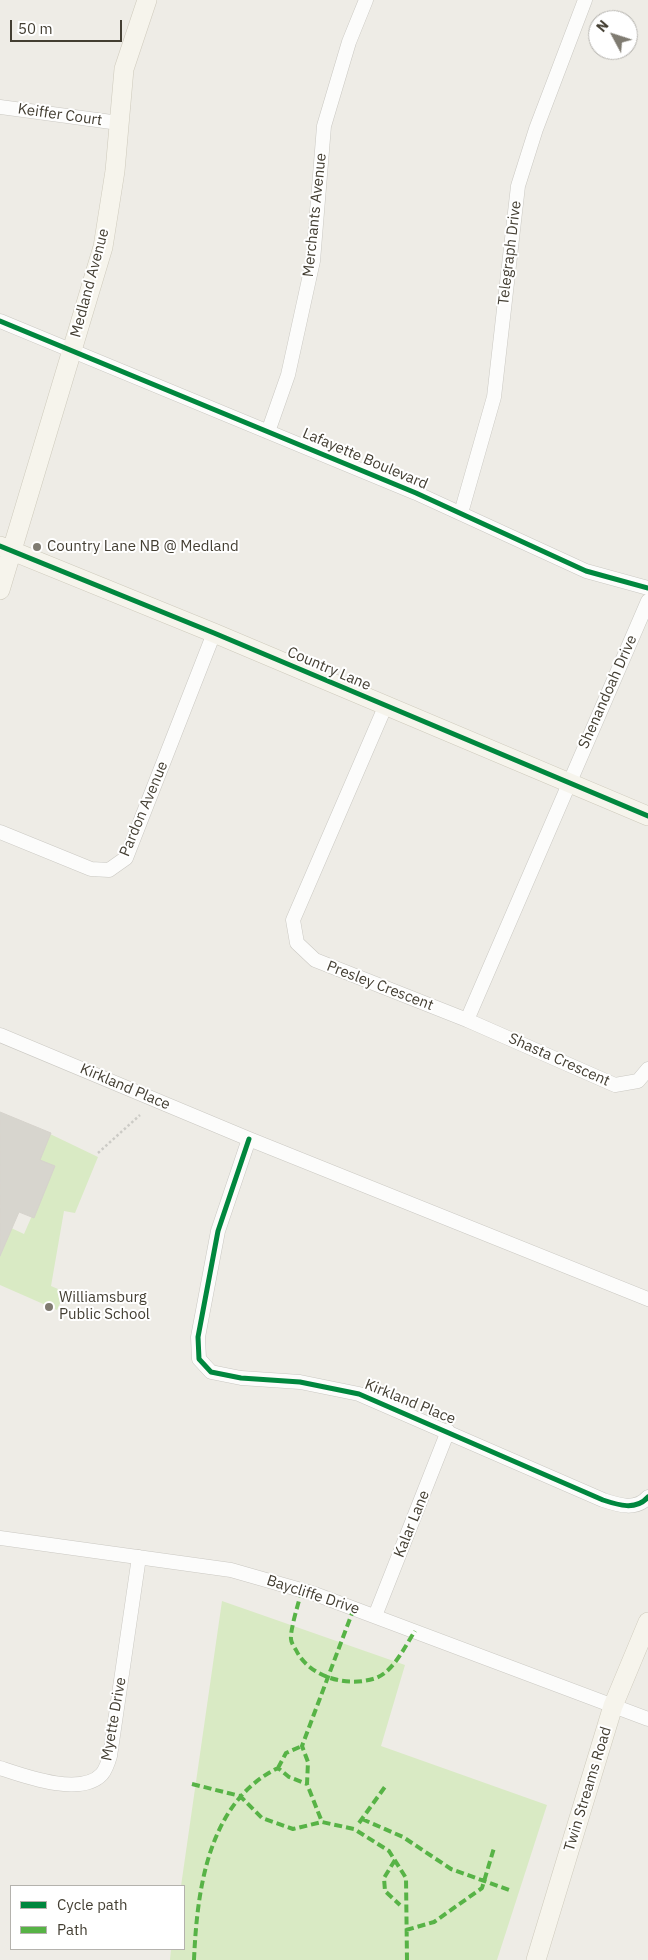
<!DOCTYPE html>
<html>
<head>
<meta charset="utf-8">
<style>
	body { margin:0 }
	#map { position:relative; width:648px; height:1960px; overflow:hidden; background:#eeece6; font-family:"IBM Plex Sans",sans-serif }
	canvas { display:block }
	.legend { position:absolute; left:10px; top:1885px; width:175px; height:65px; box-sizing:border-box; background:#fff; border:1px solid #b4b2ad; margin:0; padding:6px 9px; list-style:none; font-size:15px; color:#433e32 }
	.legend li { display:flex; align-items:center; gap:10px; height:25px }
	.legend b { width:25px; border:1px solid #b4b2ad }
	.north { position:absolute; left:588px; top:10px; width:50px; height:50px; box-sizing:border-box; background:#fff; border:1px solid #b4b2ad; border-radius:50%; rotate:310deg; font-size:14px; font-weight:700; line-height:20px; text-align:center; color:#433e32 }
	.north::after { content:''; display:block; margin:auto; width:18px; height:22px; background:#7f7b71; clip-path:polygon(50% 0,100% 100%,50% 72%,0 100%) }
	.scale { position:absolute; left:10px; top:20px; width:112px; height:22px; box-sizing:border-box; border:2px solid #433e32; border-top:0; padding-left:6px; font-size:15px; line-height:18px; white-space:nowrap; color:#433e32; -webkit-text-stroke:4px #fff; paint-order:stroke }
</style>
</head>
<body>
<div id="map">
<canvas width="648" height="1960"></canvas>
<ul class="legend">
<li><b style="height:6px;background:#00873e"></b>Cycle path</li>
<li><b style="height:6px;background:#57b346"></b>Path</li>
</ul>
<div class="north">N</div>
<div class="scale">50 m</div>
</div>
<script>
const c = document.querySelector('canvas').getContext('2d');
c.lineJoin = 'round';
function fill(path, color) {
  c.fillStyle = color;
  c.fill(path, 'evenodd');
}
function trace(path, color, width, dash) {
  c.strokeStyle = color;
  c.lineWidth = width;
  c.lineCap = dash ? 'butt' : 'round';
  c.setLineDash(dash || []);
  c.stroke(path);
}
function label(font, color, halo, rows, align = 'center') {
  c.font = font + ' "IBM Plex Sans",sans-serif';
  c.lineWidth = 4;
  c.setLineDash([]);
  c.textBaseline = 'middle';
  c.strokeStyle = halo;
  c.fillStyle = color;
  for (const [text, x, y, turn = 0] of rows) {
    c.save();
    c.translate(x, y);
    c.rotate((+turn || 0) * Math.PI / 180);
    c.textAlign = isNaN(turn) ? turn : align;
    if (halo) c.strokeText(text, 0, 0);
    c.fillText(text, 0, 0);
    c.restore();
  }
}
const green = new Path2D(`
	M48,1133L98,1157L75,1213L64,1211L51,1286L65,1292L57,1310L0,1285V1247L9,1227L24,1234L51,1172L35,1164Z
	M222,1601L405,1665L381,1746L547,1805L497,1960H170L171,1949H184V1886H181Z`);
const building = new Path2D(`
	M0,1112L51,1133L40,1160L55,1166L34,1218L19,1212L0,1256Z`);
const path = new Path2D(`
	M98,1153L140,1115`);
const street = new Path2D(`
	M0,107L119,123
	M0,321L416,493L586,571L648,588
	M268,432L288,375L313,261L324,126L349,42L366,0
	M461,513L494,397L518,186L536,129L585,0
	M385,707L293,920L297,943L315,960L467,1020L615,1085L638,1081L648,1069
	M0,832L91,869L109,870L126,858L214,633
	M467,1020L648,601
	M0,1035L249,1139L648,1299
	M249,1139L218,1231L198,1337L199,1359L211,1372L241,1378L300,1382L359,1394L603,1500C618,1505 636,1511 648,1497
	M0,1538L231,1570L315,1594L648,1719
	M375,1616L448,1431
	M0,1768C24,1776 81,1797 102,1774C106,1769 108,1763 110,1756L139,1557`);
const secondary = new Path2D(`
	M0,546L214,633L648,816
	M0,590L103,247L115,171L124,69L147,0
	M536,1960L613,1706L648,1622`);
const quiet = new Path2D(`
	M302,1590C299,1601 290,1630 291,1639C291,1642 294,1647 296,1650C309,1677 347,1688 376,1678C394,1671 405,1646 415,1631
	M354,1608L302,1746L308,1762L307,1784L322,1822L354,1829L389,1851L406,1878L407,1960
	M278,1768L286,1753L302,1746
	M192,1784L240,1796L262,1818L293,1829L322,1822
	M362,1819L403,1837L451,1869L512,1891
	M359,1823L387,1784
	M395,1860L384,1878L385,1891L400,1905
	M406,1930L434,1922L482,1888L494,1848
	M194,1960C197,1890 208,1802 278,1768L289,1777L307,1784`);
const cycleway = new Path2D(`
	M0,321L416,493L586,571L648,588
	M0,546L214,633L648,816
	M249,1139L218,1231L198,1337L199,1359L211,1372L241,1378L300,1382L359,1394L603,1500C618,1505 636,1511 648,1497`);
const markers = [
	[37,547,5,"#7f7b71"],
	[49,1307,5,"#7f7b71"]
];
const streetNames = [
	["Keiffer Court",60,115,8],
	["Merchants Avenue",315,215,-84],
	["Telegraph Drive",510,253,-83],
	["Medland Avenue",90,283,-75],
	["Lafayette Boulevard",365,459,23],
	["Country Lane",329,669,23],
	["Shenandoah Drive",608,692,-66],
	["Pardon Avenue",144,809,-67],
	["Presley Crescent",380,986,21],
	["Shasta Crescent",559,1060,24],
	["Kirkland Place",125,1087,23],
	["Kirkland Place",410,1402,22],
	["Kalar Lane",412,1524,-68],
	["Baycliffe Drive",313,1595,18],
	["Myette Drive",114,1719,-80],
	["Twin Streams Road",588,1789,-73]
];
const poiNames = [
	["Country Lane NB @ Medland",47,547],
	["Williamsburg",59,1298],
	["Public School",59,1315]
];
fill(green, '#d9eac4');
fill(building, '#d7d5ce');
trace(building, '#d6d3cc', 1);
trace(street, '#cac8c2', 15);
trace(secondary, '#cecabc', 20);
trace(path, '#cccbc6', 2.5, [2.5, 2.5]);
trace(street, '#fcfcfb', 14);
trace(secondary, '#f6f4ec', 19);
trace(quiet, '#57b346', 4, [8, 4]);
trace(cycleway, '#00873e', 5);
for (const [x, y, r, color] of markers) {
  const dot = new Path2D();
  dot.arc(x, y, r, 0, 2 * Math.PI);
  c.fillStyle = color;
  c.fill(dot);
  trace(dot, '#fff', 2);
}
label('15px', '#433e32', '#fff', streetNames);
label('15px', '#433e32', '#fff', poiNames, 'left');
</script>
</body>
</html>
